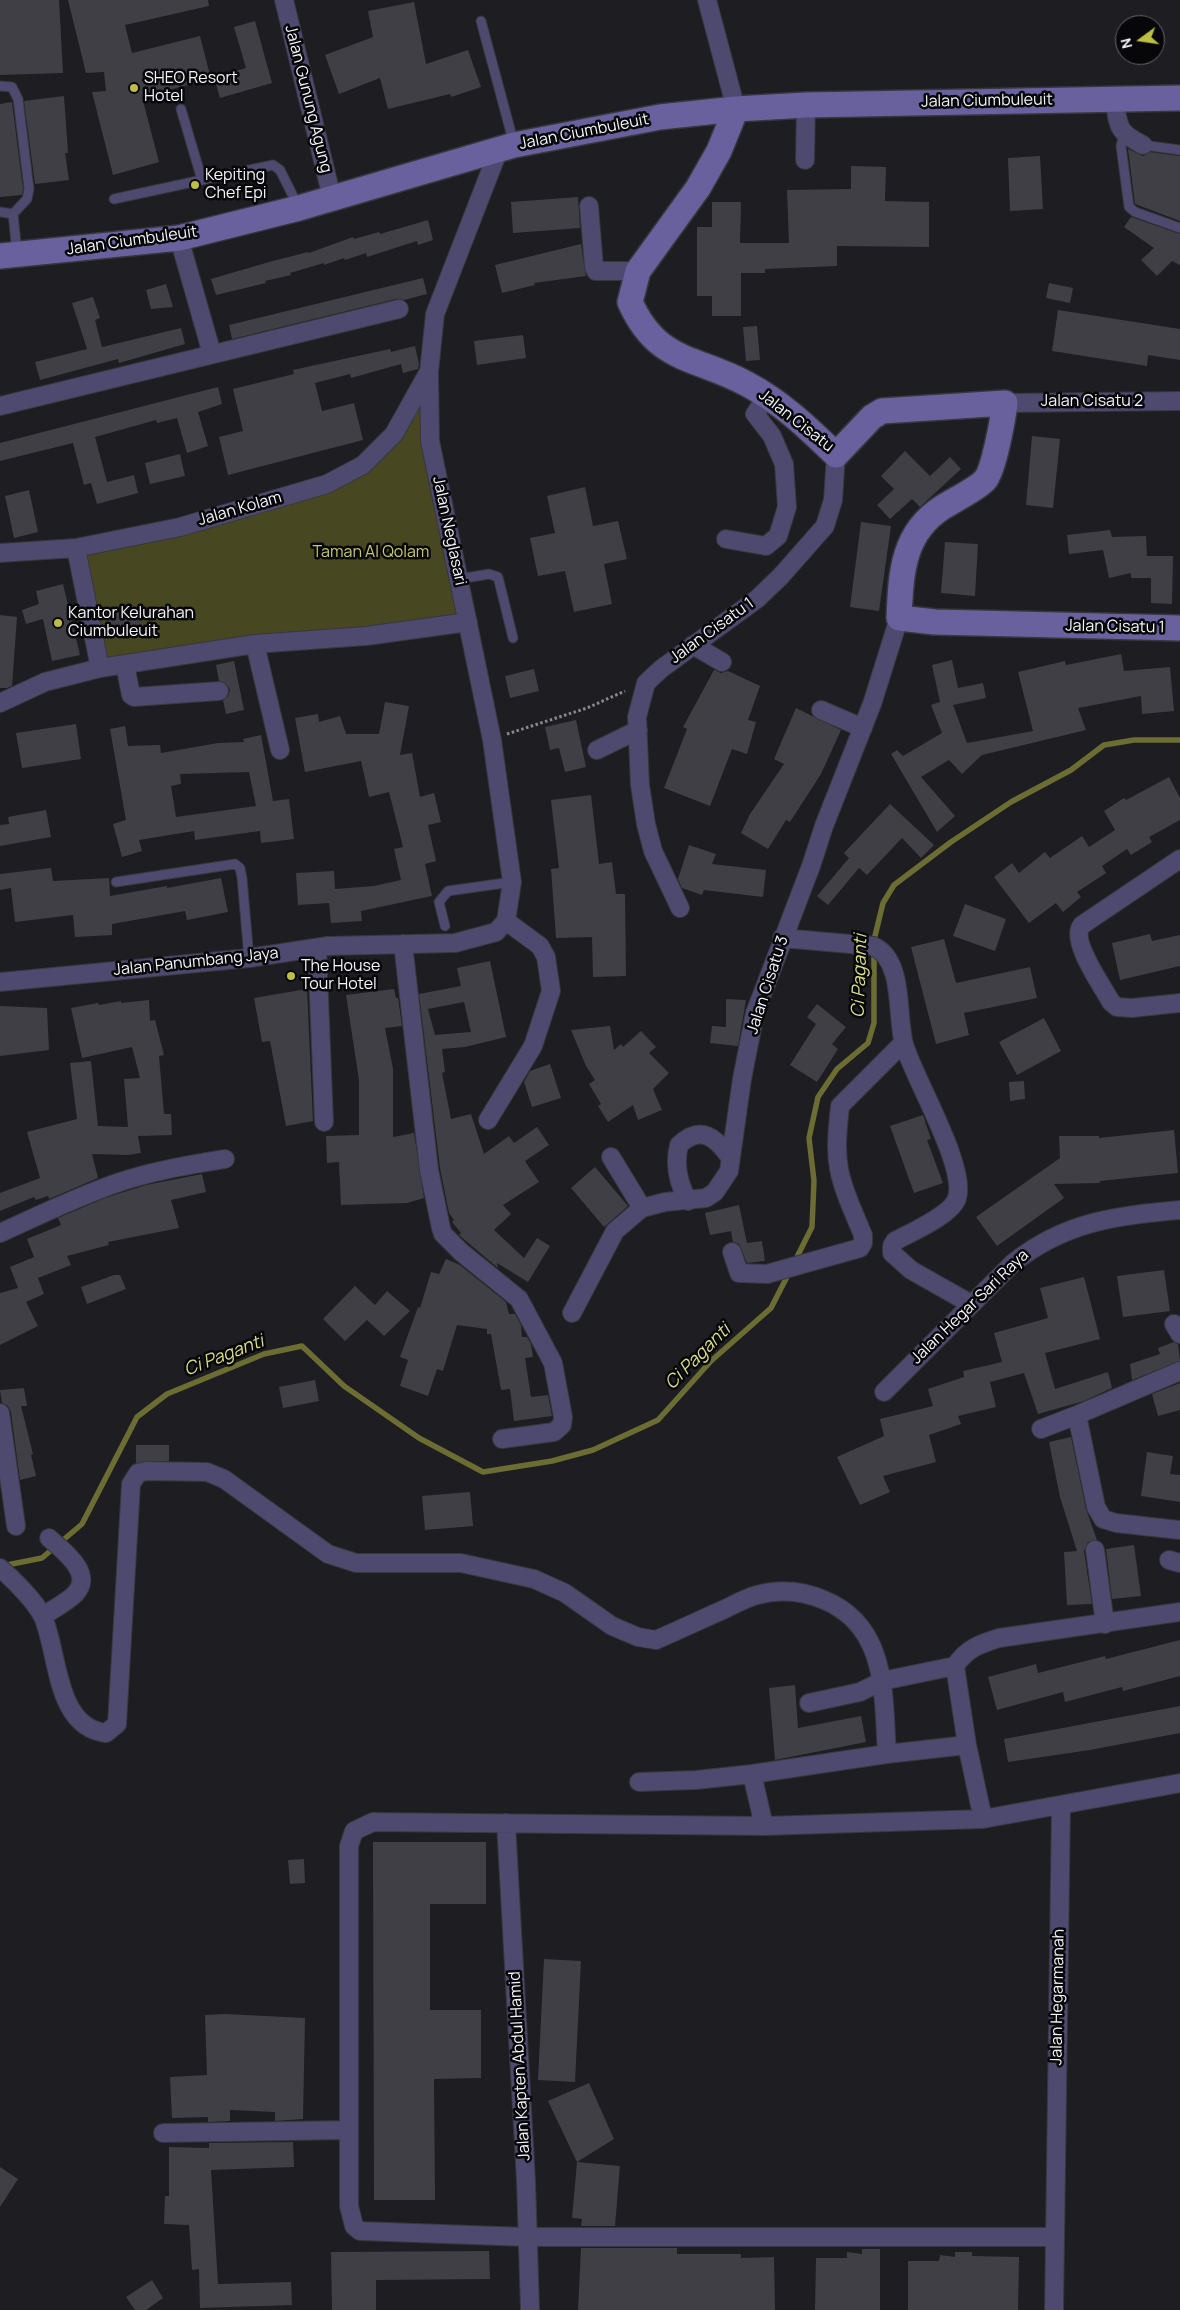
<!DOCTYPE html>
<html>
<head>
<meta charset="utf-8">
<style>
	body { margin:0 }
	#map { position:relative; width:1180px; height:2310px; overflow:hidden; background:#1d1d22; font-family:Manrope,sans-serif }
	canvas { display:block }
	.north { position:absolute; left:1115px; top:15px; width:50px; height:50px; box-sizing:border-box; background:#07070a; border:1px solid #66666a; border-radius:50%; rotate:256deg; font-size:14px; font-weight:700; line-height:20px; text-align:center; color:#f5f4f9 }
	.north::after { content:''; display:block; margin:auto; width:18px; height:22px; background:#bcbf43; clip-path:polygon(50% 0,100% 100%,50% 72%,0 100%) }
</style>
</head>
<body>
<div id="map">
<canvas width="1180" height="2310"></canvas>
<div class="north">N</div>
</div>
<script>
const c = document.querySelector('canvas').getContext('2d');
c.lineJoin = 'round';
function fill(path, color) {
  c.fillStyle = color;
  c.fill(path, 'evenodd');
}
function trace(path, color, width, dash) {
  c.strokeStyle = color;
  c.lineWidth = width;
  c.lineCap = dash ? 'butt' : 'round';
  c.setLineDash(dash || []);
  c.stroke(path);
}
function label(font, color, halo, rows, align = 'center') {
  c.font = font + ' Manrope,sans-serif';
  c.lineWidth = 5;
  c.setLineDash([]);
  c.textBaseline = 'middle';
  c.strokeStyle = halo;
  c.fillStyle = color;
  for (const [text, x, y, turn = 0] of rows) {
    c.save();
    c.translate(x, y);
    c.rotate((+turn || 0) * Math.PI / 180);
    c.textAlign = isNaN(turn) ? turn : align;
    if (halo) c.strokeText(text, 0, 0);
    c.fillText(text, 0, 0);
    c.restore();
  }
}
const green = new Path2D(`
	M429,372L430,441L468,622L100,668L76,548L363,465Z`);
const stream = new Path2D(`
	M794,1263L812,1227L814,1181L809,1138L818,1097L837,1069L868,1043L874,1023V940L883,903L894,885L951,842L1011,802L1071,770L1104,745L1134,740H1180
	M2,1566L42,1558L82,1524L137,1417L167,1394L264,1354L302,1346L344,1386L419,1438L483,1472L552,1461L593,1450L658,1420L711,1361L771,1308L790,1271`);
const building = new Path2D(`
	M0,0H59L63,73L0,75Z
	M68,0H208L209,6L125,25L132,53L200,36L211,79L142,97L159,162L113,175L92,92L106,91L104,72L86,73Z
	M414,2L426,64L468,50L481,87L451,97L450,94L388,109L380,78L339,94L325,55L373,37L368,11Z
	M255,21L272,83L220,98L214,77L246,68L234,27Z
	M64,96L68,153H65L69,180L35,184L24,101Z
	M12,102L23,189L22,195L0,197V104Z
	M1128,149L1143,156L1150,152L1180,156V221L1135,204Z
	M1040,156L1043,209L1010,211L1008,158Z
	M851,166L886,167L885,201L929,202V247L837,246V266L765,269V273H741V316H712V296H697V227H712V202H741L740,243H789L787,190L851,189Z
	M578,197L580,228L513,233L511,202Z
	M1131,217L1180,234V265L1172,261L1157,276L1141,260L1154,248L1124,227Z
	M428,220L433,240L418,245L417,241L367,257L366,253L345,260L344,258L324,265V263L290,273L291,275L265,281L266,283L216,295L211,279L269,262L308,252L309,253L353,237L354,239L379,232L380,234Z
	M581,244L586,276L534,283L535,285L502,293L495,265Z
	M423,278L427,294L404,300L396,299L232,339L229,325Z
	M1049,283L1073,288L1070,303L1046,298Z
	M166,284L173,307L151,309L146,290Z
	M93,297L100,318L95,320L102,347L181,328L185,344L119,363L118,359L40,380L35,362L87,349L72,303Z
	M1058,310L1180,329V360L1148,355L1147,366L1052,351Z
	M757,326L760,360L746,361L743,327Z
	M523,335L526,358L477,365L474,341Z
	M415,346L419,364L418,369L403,373L401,364L351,378L350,374L315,383L322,411L354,403L363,440L228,475L219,437L243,431L233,389L294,374L293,370L311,366L390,349L391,352Z
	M218,387L222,404L198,412L208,446L187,453L177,418L157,423L156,420L95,437L107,482L134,475L138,493L97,504L91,483L84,485L73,443L0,461V443Z
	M1032,436L1060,439L1053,508L1026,505Z
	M905,451L930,476L950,457L961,469L920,507L912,499L890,519L877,505L894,489L881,476Z
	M180,454L185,476L150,484L145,463Z
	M585,487L593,526L618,521L627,559L604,564L612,604L574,612L565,571L538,576L530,538L555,533L547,496Z
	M29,490L38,532L14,538L5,496Z
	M861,522L891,526L879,611L850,607Z
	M1110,530L1112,537L1146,536L1147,556H1173L1172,604L1151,603V578H1131V573L1109,578L1103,550L1069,554L1067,535Z
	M945,542L978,544L975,596L941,593Z
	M63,584L80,655L52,661L43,619L26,624L22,610L39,604L36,591Z
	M138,611L143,630L111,637L107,618Z
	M0,615L17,617L12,686L7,688H0Z
	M1121,654L1124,671L1170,667L1174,711L1142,714L1141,696L1078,708L1086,730L982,755L962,774L949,760L921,777L955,816L937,832L891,754L897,750L903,756L942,733L931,705L940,702L932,665L952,660L958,688L983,683L986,698L953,705L967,743L1033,731L1018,672L1065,661L1066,665Z
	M234,661L244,710L226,714L223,700L228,696L230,690L227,685L219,681L216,665Z
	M534,669L539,691L510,698L505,676Z
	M714,670L721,673L728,671L760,686L748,720L756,722L747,754L732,749L710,806L664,788L687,729L683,727Z
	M385,702L409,706L400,755L412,753L420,797L434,793L441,822L428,825L436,861L425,864L432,896L361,911L362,921L331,923L329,903L298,905L296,873L334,871L335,889L374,886L401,880L394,849L403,847L389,792L369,797L361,761L305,772L295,718L318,714L319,722L340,716L346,734H379Z
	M796,708L841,730L821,774L790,822L786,820L768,849L741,833L750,814L784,764L774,759Z
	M576,720L586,767L565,772L559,748L550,750L545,727Z
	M76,724L81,759L22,768L16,733Z
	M125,726L128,746L160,745L161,753L218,743L244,742L243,739L261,735L273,801L289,799L294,839L261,843L260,831L195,840L194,831L139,840L142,851L122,857L113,824L126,820L110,729ZM249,772L256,806L176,817L171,786L181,784L180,774Z
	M1169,777L1180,798V820L1149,837L1152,842L1131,855L1127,849L1102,866L1106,873L1077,892L1081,897L1063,912L1056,903L1029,923L994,877L1012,863L1019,873L1045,852L1050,858L1082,836L1089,847L1115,830L1104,811L1124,798L1126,800Z
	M591,795L599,864L612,862L616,894H625L626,976L593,977L592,937L556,938L551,869L559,868L551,800Z
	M890,804L934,845L921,858L902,838L867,875L859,868L828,905L817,896L849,858L844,853Z
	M46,810L51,837L0,846V825L9,824L8,817Z
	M689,845L716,854L712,864L766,870L763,897L704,890L702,895L682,888L678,879Z
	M51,868L53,881L109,878L110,896L167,886V888L221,878L228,912L187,920L185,911L112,924V935L75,937L73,915L15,922L11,888L0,890V874Z
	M965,904L1006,919L995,951L953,936Z
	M1150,934L1152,941L1180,935V966L1120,980L1112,943Z
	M944,939L956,983L1030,967L1037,998L964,1013L969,1035L936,1044L911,947Z
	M490,961L506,1037L465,1047L442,1049L445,1072L442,1073L451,1119L471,1114L484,1154L509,1136L514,1143L537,1127L549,1145L525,1161L539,1182L503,1205L511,1214L494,1230L524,1258L537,1238L550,1246L528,1282L497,1263L498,1268L459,1235L461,1233L452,1222L454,1220L449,1213L440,1168L419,994L461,986L457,968ZM464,1002L471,1032L435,1035L428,1009Z
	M307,989L313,1121L286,1126L270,1041L262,1042L254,998Z
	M394,989L396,998H398L402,1026L385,1028L393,1069V1137L414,1133L424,1198L407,1203L341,1205L339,1162L327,1163L326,1136L359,1135V1080L346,995Z
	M726,999L746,1000L738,1046L710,1043L712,1026L726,1027Z
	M149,1000L150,1021L155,1020L164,1055L159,1056L164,1114H171L172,1135L138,1136L141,1153L128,1155L92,1154L98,1178L49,1199L48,1196L36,1200L34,1197L0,1211V1193L40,1178L27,1132L77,1119L70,1063L91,1061L98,1126L128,1127L124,1079L140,1078L132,1047L82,1058L71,1008L98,1003L99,1005L121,1001V1003Z
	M817,1004L846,1027L832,1044L838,1049L817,1082L790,1065L816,1024L807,1017Z
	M0,1006L47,1008L49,1050L0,1056Z
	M1044,1018L1061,1051L1017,1075L999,1042Z
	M610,1026L614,1050L621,1044L623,1047L641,1031L656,1047L649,1053L669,1073L653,1089L662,1110L638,1120L633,1105L608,1122L598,1106L601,1104L589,1084L595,1080L586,1066L571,1030Z
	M550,1064L561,1098L532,1107L524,1082L530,1071Z
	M1024,1081L1025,1099L1010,1101L1009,1082Z
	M923,1115L931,1139L927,1140L943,1183L914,1193L890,1126Z
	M1174,1130L1178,1173L1100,1181V1183L1054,1184L1064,1198L997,1246L976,1217L1060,1158L1059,1136H1099V1138Z
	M595,1167L628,1206L604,1227L571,1188Z
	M202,1174L206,1192L171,1200L179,1228L108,1242L109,1245L67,1256L71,1265L38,1278L44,1294L26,1302L38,1326L0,1345V1293L18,1288L10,1267L34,1257L27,1239L61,1225L58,1218L105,1198L146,1185Z
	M739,1205L747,1243L762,1241L765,1261L747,1263L739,1244L733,1242L731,1231L710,1235L705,1213Z
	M446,1259L460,1265L506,1302L509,1314H515L521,1325L522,1337H527L531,1344L533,1357L525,1358L531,1397L548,1395L552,1416L514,1421L510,1389L501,1390L491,1334H487V1329L457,1325L443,1371L437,1369L428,1396L400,1386L408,1360L400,1357L418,1307L420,1308L431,1272L439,1274Z
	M1164,1270L1170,1311L1123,1317L1117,1276Z
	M114,1275H120L126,1289L87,1304L81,1287Z
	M1084,1277L1100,1339L1045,1353L1055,1389L1108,1372L1112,1388L1084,1401L1038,1414L1024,1373L990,1382L996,1407L958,1416L961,1424L929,1435L936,1462L883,1476L890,1492L860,1505L837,1457L884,1436L880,1419L933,1406L928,1389L964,1377L963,1371L1002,1362L994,1333L1048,1318L1040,1288Z
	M355,1286L375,1305L387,1291L410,1311L384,1336L367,1320L345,1341L323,1319Z
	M1174,1342L1178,1344L1180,1361L1132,1380L1130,1364L1160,1354L1158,1348Z
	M315,1380L319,1401L283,1408L279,1387Z
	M1180,1383V1410L1158,1416L1152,1394Z
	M24,1388L27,1406H21L33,1454L31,1455L36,1476L20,1480L11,1412L8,1406L2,1403L0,1390Z
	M1071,1437L1086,1509L1097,1540L1088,1542L1084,1551L1092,1604L1067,1605L1064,1552L1077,1551L1060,1497L1049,1442Z
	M136,1445H169V1461L136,1463Z
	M1147,1452L1173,1456L1170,1474L1180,1475V1502L1141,1496Z
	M470,1492L473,1526L425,1530L422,1496Z
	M1134,1545L1141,1596L1112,1599L1106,1549Z
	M1180,1640V1676L1123,1691L1122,1687L1065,1702L1063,1692L997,1710L988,1677L1036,1664L1038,1673L1105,1656L1106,1659Z
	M795,1685L798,1728L861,1716L866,1742L775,1760L769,1688Z
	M1180,1706V1733L1090,1750L1008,1762L1004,1739Z
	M373,1842H486V1904H430V2010H481V2078L434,2079L435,2200H374Z
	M304,1859L305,1883L290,1884L288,1860Z
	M544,1959L581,1961L575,2082L538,2080Z
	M225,2014L305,2018L303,2119L275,2121V2112L230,2110V2121L208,2122V2117L172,2118L170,2077L207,2075L205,2015Z
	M589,2083L614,2139L577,2162L548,2101Z
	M293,2142L294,2167L211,2170L218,2284L291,2282L292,2305L200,2308L199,2269L192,2270L189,2225L164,2224L165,2196H169V2147L209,2148V2143Z
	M577,2162L620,2166L615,2226H581L582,2219L572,2218Z
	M0,2167L18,2179L0,2207Z
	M581,2248H677V2254H741V2258L774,2257L775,2310H578Z
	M862,2249H880V2310H815L816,2258H847V2252L862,2254Z
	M489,2251L490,2279L376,2280V2310H332L331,2252Z
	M955,2252H972V2256L1019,2257L1018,2310H908V2261H939L940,2255L955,2257Z
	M152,2280L163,2298L146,2310H135L126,2297Z`);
const path = new Path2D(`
	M507,734L587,708L625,691`);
const lane = new Path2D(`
	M481,21L514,144
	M0,86L12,87L18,99L29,189L27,199L13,214
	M1124,135L1121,146L1129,207L1135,212L1180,228
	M1143,145L1180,150
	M202,180L273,165L280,170L298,206
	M114,199L202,180L181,109
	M0,212L13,214L17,252
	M459,579L489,574L498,577L513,638
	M116,882L235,864L240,868L242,878L249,958
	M445,926L439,902L448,891L512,882`);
const street = new Path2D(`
	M284,0L332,198
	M707,0L736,109
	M1114,98C1119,127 1116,131 1143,145
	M499,149L435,314L429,372L430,441L492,740L512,882L506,921
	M805,160L806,105
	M589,206L594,267L596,271H638
	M179,238L212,354
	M1005,403L1180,401
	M0,406L399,309
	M726,539L766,546L778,536L787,507L784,464L772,436L755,414L767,396
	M76,548L100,668
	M0,553L76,548L180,527L327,484L363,465L394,434L428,373
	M255,644L280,750
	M693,645L722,662
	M125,665L131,695L134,697L219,691
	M0,703L45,682L100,668L255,644L366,636L468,622
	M821,710L863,728
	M597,750L638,730
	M1180,859L1082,925C1069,940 1103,987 1111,1002L1117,1007L1132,1008L1180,1003
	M680,908L653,851L646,824L640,785L637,717L646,683L661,669L757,599L781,576L825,526L833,500L836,455
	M782,938L873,946C905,960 896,1016 904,1044C914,1079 967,1166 957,1198C952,1215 910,1233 895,1241L892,1246V1253L911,1270L971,1304
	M403,944L429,1170L441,1228L443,1234L461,1252L519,1299L553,1363L563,1417L562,1425L554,1432L502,1439
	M317,948L324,1122
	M0,982L249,958L328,946L455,943L496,932L506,921
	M488,1120L533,1046L551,991L546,957L540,946L506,921
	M611,1157L642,1208
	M688,1201C678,1183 674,1165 679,1145C701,1124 716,1138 730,1157
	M0,1233C38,1216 76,1197 117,1183C152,1171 189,1165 225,1159
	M732,1252L739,1273L767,1274L860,1248L863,1243V1235C854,1213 843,1191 839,1169C835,1148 838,1127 840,1106L903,1043
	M572,1313L615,1231L642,1208L665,1202L706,1198L715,1192L729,1171L742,1079L755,1013L811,866L824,826L872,704L899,618
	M1174,1324L1180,1334
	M1180,1371L1077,1415L1096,1507L1103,1519L1116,1523L1180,1530
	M884,1392L1013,1263C1066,1221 1116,1216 1180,1210
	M0,1413L16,1526
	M1041,1429L1077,1415
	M1095,1550L1105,1624
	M1169,1560L1180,1563
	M0,1568C13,1579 36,1602 43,1617C59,1654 55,1727 106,1733L117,1724L131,1484L138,1473L146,1471L207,1472L224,1479L328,1554L356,1563H461L534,1579L565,1593L612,1626L638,1637L656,1640C679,1630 702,1619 725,1609C735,1604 746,1598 757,1595C779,1589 803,1591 824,1600C888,1626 883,1695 887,1754L967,1745
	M43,1616C53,1609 66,1603 75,1594C95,1573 62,1550 49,1538
	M809,1703L860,1692L882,1681L955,1666
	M639,1782L696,1780L752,1774
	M983,1819L967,1745L955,1666C967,1648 980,1644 999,1638L1180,1612
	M506,1823L526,2181L530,2310
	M764,1826L752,1774L887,1754
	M163,2133L348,2130
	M1054,2237H527L360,2231L354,2226L349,2206V1846L354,1831L373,1822L764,1826L983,1819L1180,1783
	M1054,2310L1061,1806`);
const secondary = new Path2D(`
	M736,109L719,151L698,188L638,271L630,302C657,363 695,356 747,384C781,402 808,428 836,455L872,417L882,411L1005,403C1003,418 994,470 985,480C977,489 954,500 943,507C902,533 901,574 899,618L935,622L1180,628
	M0,256L179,238L299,208L514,145L660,117L736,109L806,105L1180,98`);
const markers = [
	[134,88,5,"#bcbf43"],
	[195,185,5,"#bcbf43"],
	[58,623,5,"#bcbf43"],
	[291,976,5,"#bcbf43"]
];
const poiNames = [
	["SHEO Resort",144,79],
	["Hotel",144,97],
	["Kepiting",205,176],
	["Chef Epi",205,194],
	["Kantor Kelurahan",68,614],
	["Ciumbuleuit",68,632],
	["The House",301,967],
	["Tour Hotel",301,985]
];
const streetNames = [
	["Jalan Gunung Agung",308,99,76],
	["Jalan Ciumbuleuit",987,101,-1],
	["Jalan Ciumbuleuit",584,132,-11],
	["Jalan Ciumbuleuit",132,241,-8],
	["Jalan Cisatu 2",1092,402],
	["Jalan Cisatu",796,421,38],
	["Jalan Kolam",240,509,-16],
	["Jalan Neglasari",449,531,78],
	["Jalan Cisatu 1",1115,627,1],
	["Jalan Cisatu 1",712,631,-36],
	["Jalan Panumbang Jaya",196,962,-6],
	["Jalan Cisatu 3",768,985,-72],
	["Jalan Hegar Sari Raya",970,1307,-44],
	["Jalan Hegarmanah",1058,1997,-89],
	["Jalan Kapten Abdul Hamid",520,2066,-93]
];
const parkNames = [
	["Taman Al Qolam",371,553]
];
const waterNames = [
	["Ci Paganti",860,976,-88],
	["Ci Paganti",224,1356,-21],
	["Ci Paganti",698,1357,-45]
];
fill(green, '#474822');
trace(stream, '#6b6d33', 5.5);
fill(building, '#3f3f45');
trace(lane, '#37373c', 11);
trace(street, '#37373c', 20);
trace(secondary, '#37373c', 28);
trace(path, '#89898e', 3, [2.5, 2.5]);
trace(lane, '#4d496f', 9);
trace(street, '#4d496f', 18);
trace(secondary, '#68619e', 25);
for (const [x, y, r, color] of markers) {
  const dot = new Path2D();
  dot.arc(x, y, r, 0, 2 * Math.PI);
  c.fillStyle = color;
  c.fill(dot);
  trace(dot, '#07070a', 2);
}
label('16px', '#f5f4f9', '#07070a', poiNames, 'left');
label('16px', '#f5f4f9', '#07070a', streetNames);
label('16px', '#c6c972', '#07070a', parkNames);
label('italic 18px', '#dade86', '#07070a', waterNames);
</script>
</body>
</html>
